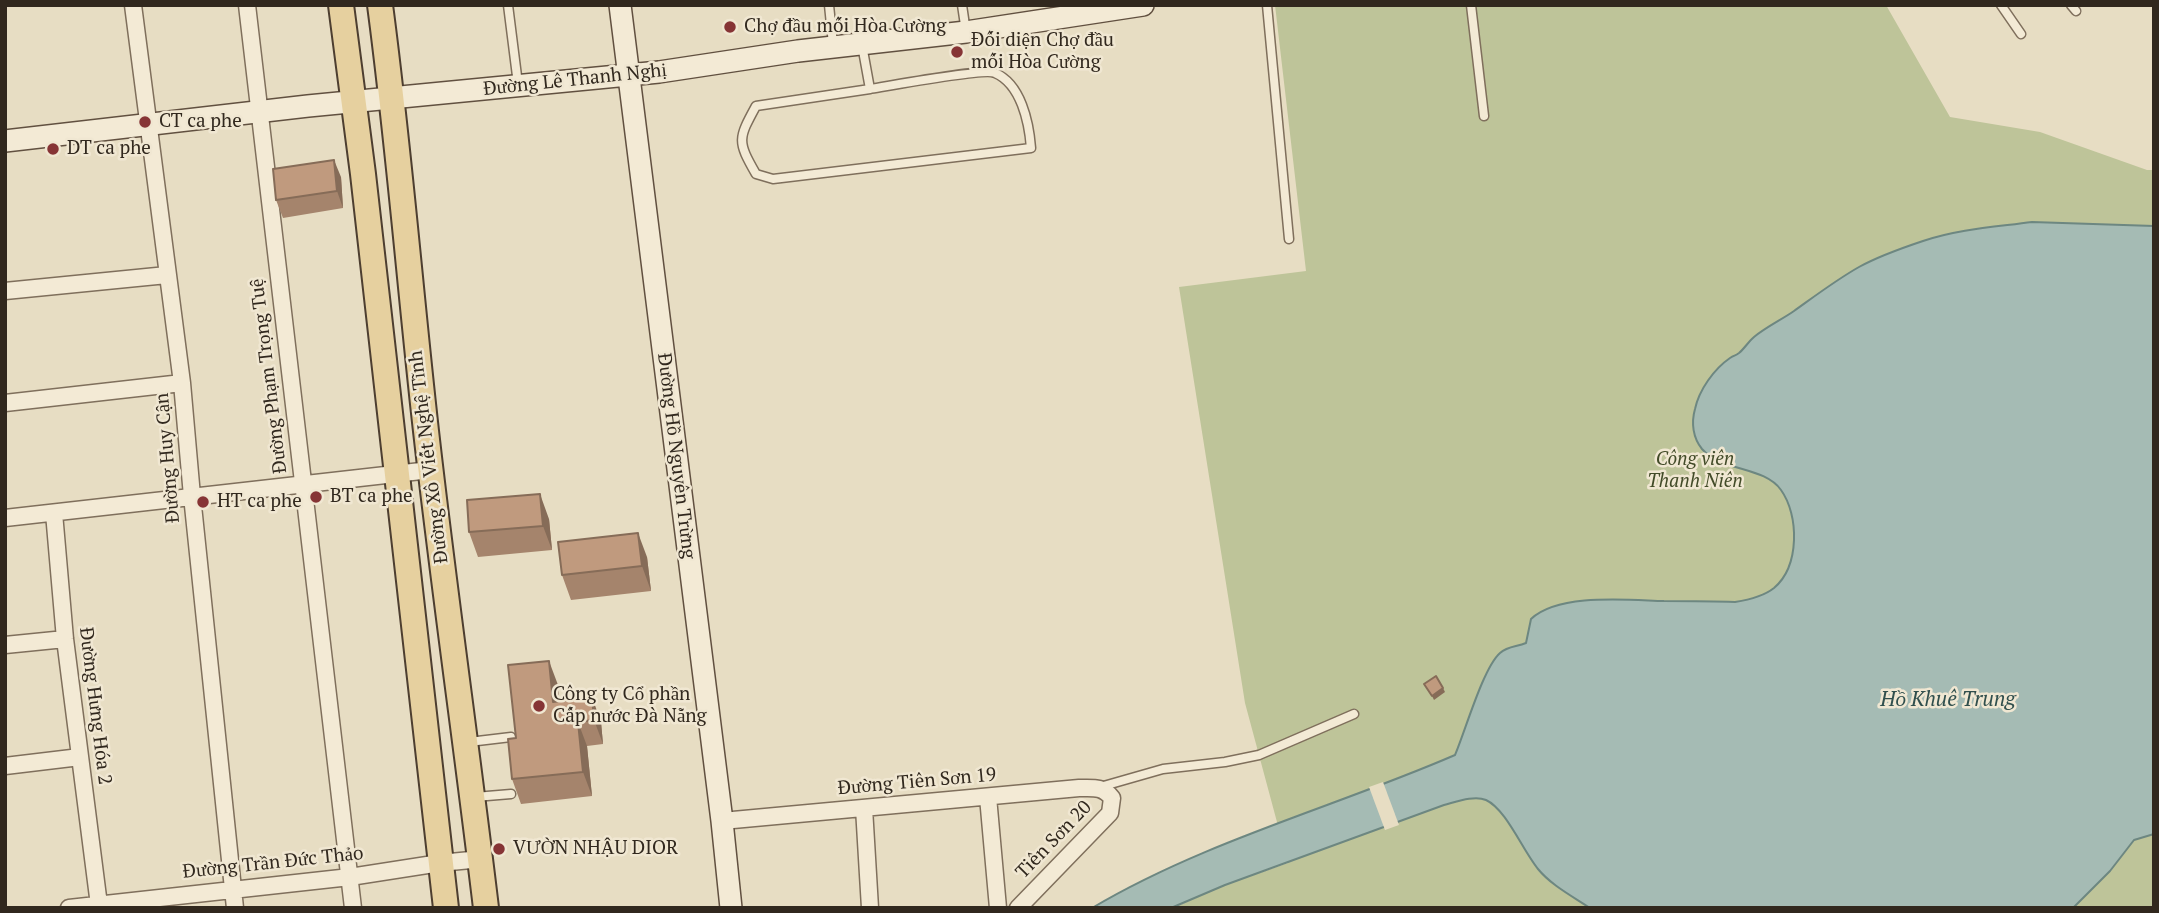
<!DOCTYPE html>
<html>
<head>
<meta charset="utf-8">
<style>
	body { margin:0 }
	#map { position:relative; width:2159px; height:913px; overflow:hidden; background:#e7ddc3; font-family:"PT Serif",serif }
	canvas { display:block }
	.frame { position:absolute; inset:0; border:7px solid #31281e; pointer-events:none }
</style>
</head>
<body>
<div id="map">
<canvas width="2159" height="913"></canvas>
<div class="frame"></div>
</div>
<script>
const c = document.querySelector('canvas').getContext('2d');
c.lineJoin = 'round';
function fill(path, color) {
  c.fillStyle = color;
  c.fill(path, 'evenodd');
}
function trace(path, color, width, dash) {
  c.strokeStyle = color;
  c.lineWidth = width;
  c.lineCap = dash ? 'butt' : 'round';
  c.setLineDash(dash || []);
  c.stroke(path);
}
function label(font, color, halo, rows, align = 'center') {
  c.font = font + ' "PT Serif",serif';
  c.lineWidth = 5;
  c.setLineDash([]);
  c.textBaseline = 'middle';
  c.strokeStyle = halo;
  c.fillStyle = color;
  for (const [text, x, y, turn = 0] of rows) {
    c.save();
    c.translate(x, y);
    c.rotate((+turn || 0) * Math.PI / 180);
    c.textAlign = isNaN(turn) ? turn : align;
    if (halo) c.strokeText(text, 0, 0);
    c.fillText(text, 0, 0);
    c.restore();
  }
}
const green = new Path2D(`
	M1275,5H1886L1950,117L2040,132L2147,170H2154V908H1173L1225,885L1288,863L1245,703L1179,287L1306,271Z`);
const water = new Path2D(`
	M2032,222L2154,226V834L2134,840L2110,871L2073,908H1590C1572,896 1551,885 1538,869C1523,851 1506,809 1486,800C1474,795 1456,802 1444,805L1225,885L1171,908H1092C1205,841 1335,807 1455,755C1465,732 1483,668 1500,653C1508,646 1517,647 1526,643L1531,619C1559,593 1627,600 1664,601C1687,601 1711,601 1735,602C1748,600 1764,596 1774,588C1800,566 1799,515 1781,490C1764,466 1722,472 1702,449C1693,438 1691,423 1695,409C1699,390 1714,369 1730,358C1735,355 1735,356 1739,353C1745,348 1748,342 1754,337C1766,327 1781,320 1794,311C1815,296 1836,280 1859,267C1879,256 1902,248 1923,241C1959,229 1995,227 2032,222Z`);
const pier = new Path2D(`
	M1383,782L1399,825L1385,830L1369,787Z`);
const lane = new Path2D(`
	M508,5L518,84
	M829,5L833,44
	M962,5L966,32
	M1267,5L1289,239
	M1471,5L1484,116
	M2001,5L2021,34
	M2071,5L2076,11
	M862,45L870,89L756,106C738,139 737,141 756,174L773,179L1031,148C1029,122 1021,84 995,73C985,68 888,86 870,89
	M469,742L511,737
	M1100,787L1163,769L1225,762L1259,755L1354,714
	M475,797L511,794`);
const street = new Path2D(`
	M133,5L182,383L192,496L235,908
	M247,5L353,908
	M5,291L167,275
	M5,403L182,383
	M54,513L65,639L99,905
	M5,518L430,470
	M5,645L65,639
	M5,766L80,757
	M988,797L998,908
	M864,808L870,908
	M722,821L1079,788C1093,788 1103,786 1112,798L1110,813L1018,908
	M69,908L350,877L440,863L481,859`);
const secondary = new Path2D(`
	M620,5L722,821L731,908
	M5,141L308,106L659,72L798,51L966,32L1143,5`);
const primary = new Path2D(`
	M341,5L363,174L446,908
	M380,5C399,147 410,289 426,431C444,590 467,749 486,908`);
const wall = new Path2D(`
	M341,177L343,208L283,218L276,200Z
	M549,519L552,550L478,557L469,532Z
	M647,557L651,591L571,600L562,575Z
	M558,685L559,701L601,722L603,744L587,746L592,796L521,804L512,779L516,738Z`);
const shadedWall = new Path2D(`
	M334,160L341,177L343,208L337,191Z
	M540,494L549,519L552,550L543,526Z
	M638,533L647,557L651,591L642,566Z
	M549,661L558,685L562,726L553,702Z
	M1443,688L1445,692L1434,700L1432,696Z
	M592,697L601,722L603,744L594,720Z
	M578,722L587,746L592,796L583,772Z`);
const building = new Path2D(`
	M334,160L337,191L276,200L273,169Z
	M540,494L543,526L469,532L467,500Z
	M638,533L642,566L562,575L558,542Z
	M549,661L553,702L592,697L594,720L578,722L583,772L512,779L508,739L516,738L508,665Z
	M1436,676L1443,688L1432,696L1424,684Z`);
const markers = [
	[730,27,7,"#863435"],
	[957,52,7,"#863435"],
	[145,122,7,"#863435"],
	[53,149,7,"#863435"],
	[316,497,7,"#863435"],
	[203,502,7,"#863435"],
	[539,706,7,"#863435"],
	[499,849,7,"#863435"]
];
const poiNames = [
	["Chợ đầu mối Hòa Cường",744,27],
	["Đối diện Chợ đầu",971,41],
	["mối Hòa Cường",971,63],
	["CT ca phe",159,122],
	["DT ca phe",67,149],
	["BT ca phe",330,497],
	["HT ca phe",217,502],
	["Công ty Cổ phần",553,695],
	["Cấp nước Đà Nẵng",553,717],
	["VƯỜN NHẬU DIOR",513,849]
];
const streetNames = [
	["Đường Lê Thanh Nghị",575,80,-6],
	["Đường Phạm Trọng Tuệ",269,376,-97],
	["Đường Hồ Nguyên Trừng",676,456,83],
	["Đường Xô Viết Nghệ Tĩnh",429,457,-97],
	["Đường Huy Cận",168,458,-95],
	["Đường Hưng Hóa 2",95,706,83],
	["Đường Tiên Sơn 19",917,782,-5],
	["Tiên Sơn 20",1054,840,-46],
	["Đường Trần Đức Thảo",273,863,-6]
];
const parkNames = [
	["Công viên",1695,460],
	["Thanh Niên",1695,482]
];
const waterNames = [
	["Hồ Khuê Trung",1948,700]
];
fill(green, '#bec499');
fill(water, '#a5bbb4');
trace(water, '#6d8781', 2);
fill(pier, '#e7ddc3');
trace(lane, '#7f6f5c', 11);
trace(street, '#7f6f5c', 19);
trace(secondary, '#615040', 24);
trace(primary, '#4d3e30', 28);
trace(lane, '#f3ead5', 8);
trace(street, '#f3ead5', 16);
trace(secondary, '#f3ead5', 21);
trace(primary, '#e6d09f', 24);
fill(wall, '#a5846c');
fill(shadedWall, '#866c58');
fill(building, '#c09a7e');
trace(building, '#866c58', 2);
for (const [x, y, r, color] of markers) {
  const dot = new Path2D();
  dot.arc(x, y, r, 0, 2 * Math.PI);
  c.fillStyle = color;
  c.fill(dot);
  trace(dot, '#f0e7d2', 2.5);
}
label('19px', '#31281e', '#f0e7d2', poiNames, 'left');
label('19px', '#31281e', '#f0e7d2', streetNames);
label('italic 19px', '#424b28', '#f0e7d2', parkNames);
label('italic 21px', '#304f4d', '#f0e7d2', waterNames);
</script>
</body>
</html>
